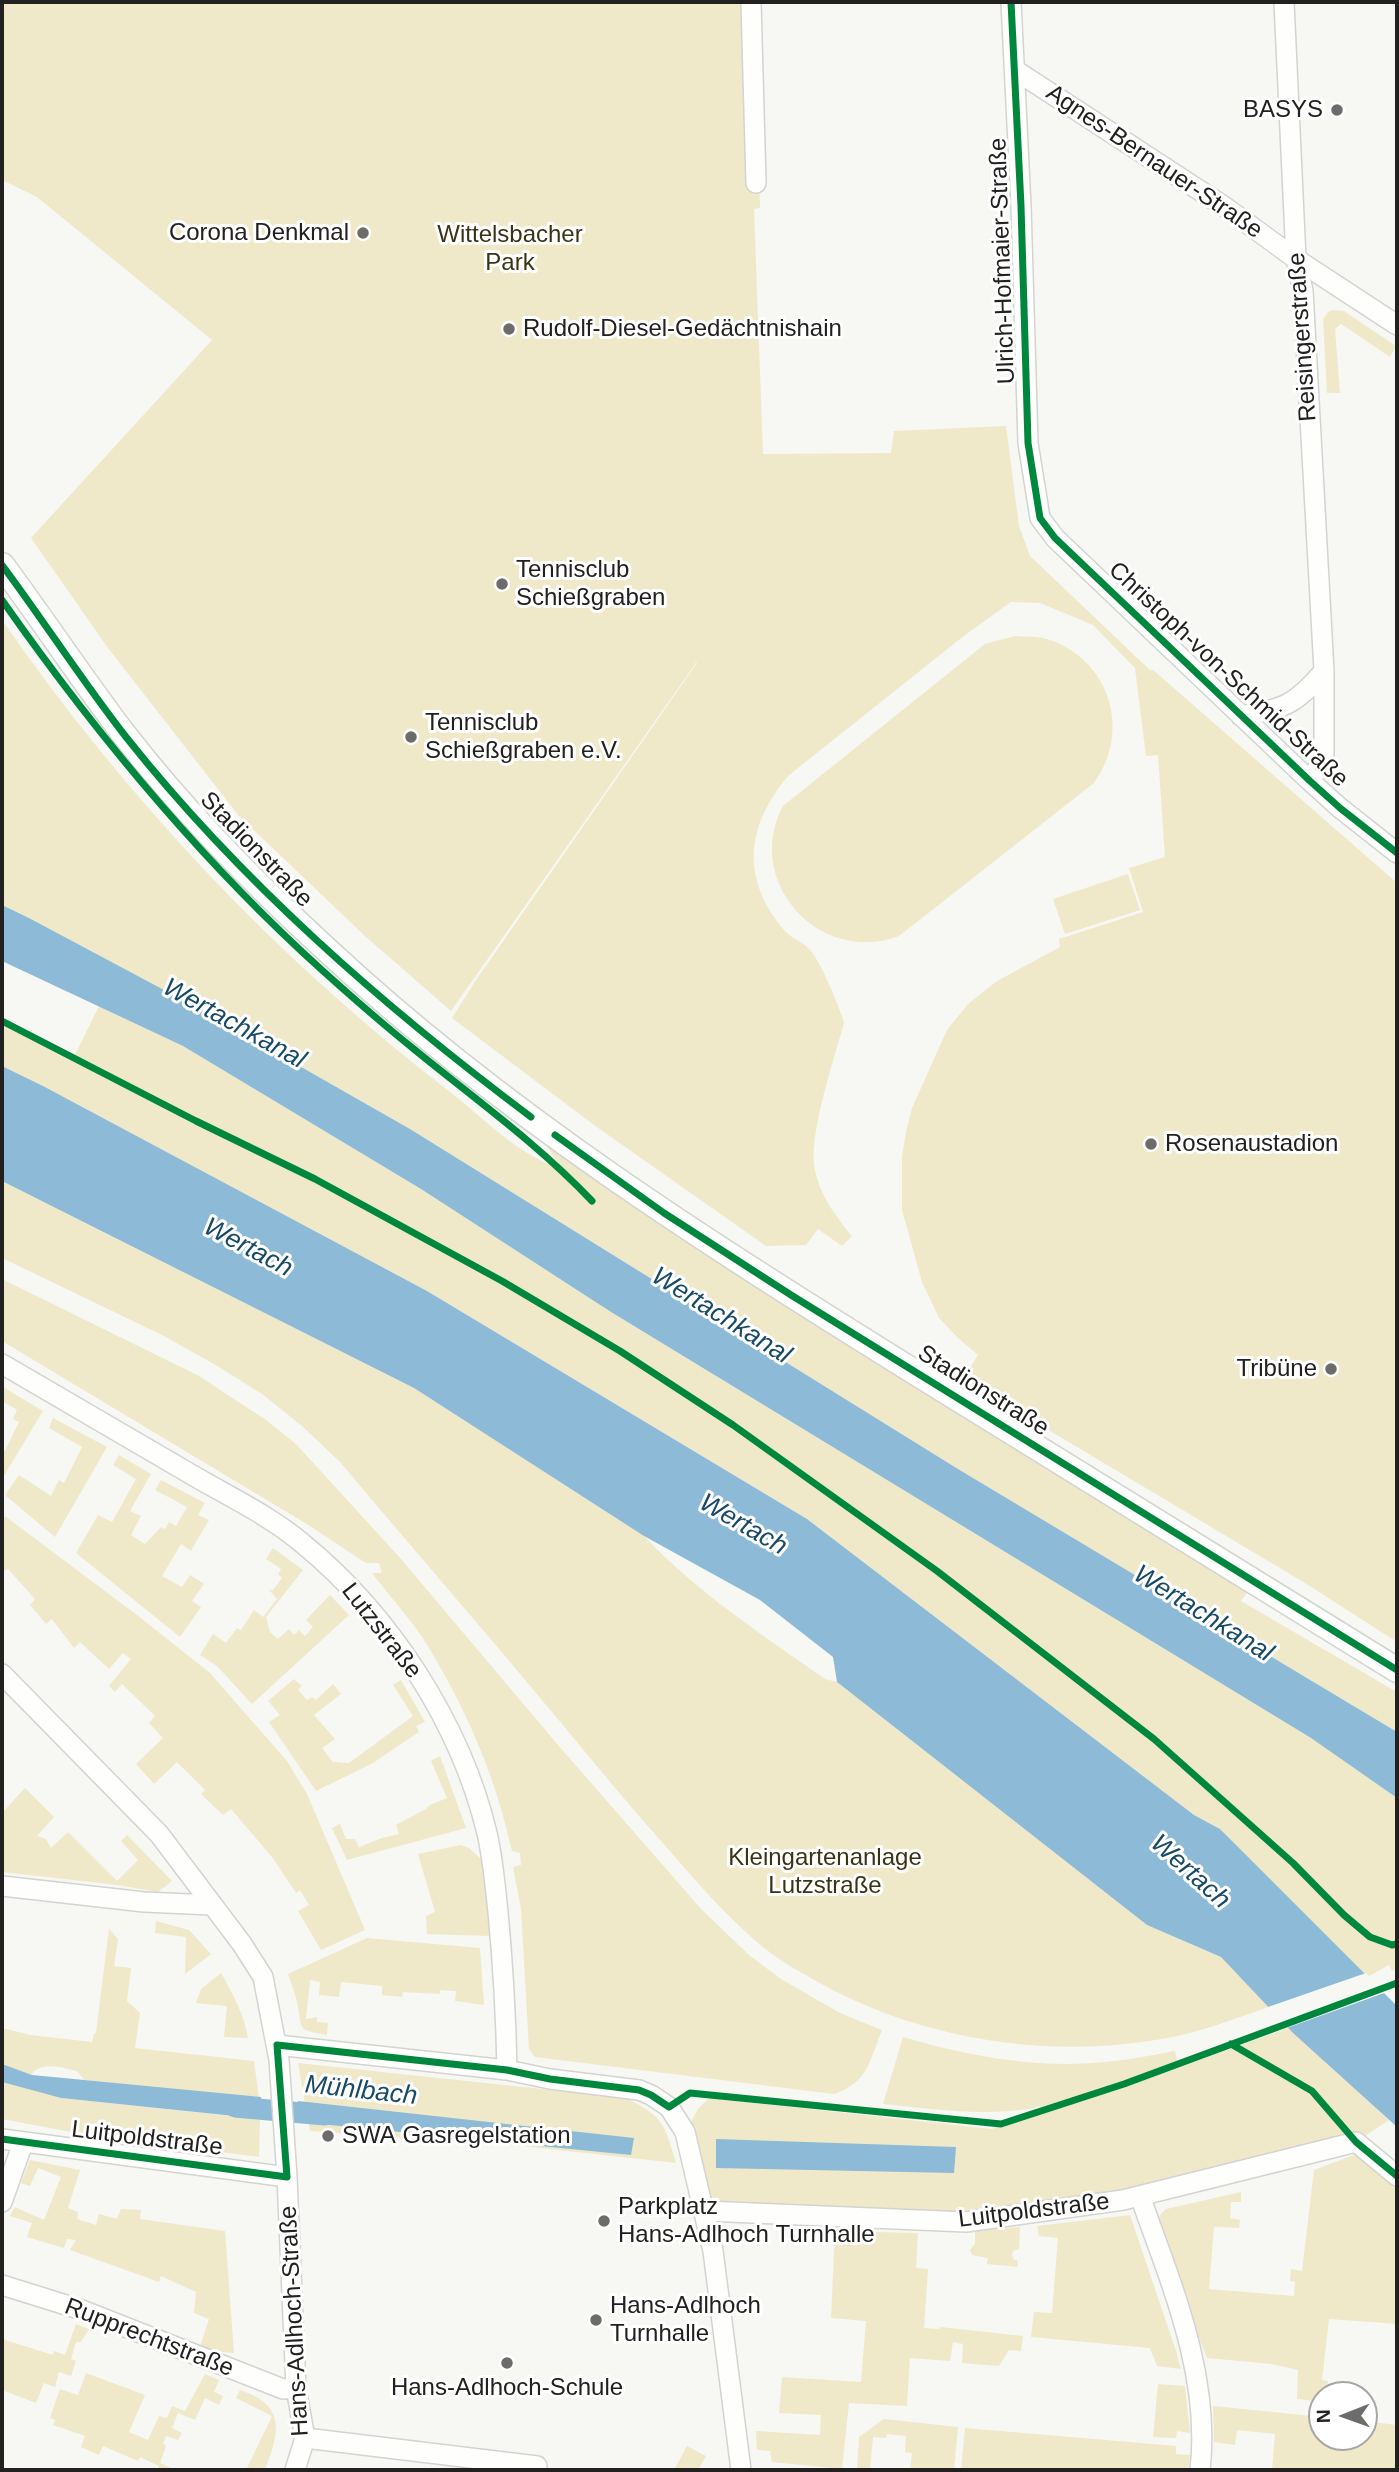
<!DOCTYPE html>
<html>
<head>
<meta charset="utf-8">
<style>
	body { margin:0 }
	#map { position:relative; width:1399px; height:2472px; overflow:hidden; background:#f7f7f4; font-family:Helvetica,sans-serif }
	canvas { display:block }
	.frame { position:absolute; inset:0; border:4px solid #22211f; pointer-events:none }
	.north { position:absolute; left:1308px; top:2381px; width:70px; height:70px; box-sizing:border-box; background:#fff; border:2px solid #a7a6a5; border-radius:50%; rotate:269deg; font-size:19px; font-weight:700; line-height:28px; text-align:center; color:#22211f }
	.north::after { content:''; display:block; margin:auto; width:24px; height:32px; background:#6d6c6a; clip-path:polygon(50% 0,100% 100%,50% 72%,0 100%) }
</style>
</head>
<body>
<div id="map">
<canvas width="1399" height="2472"></canvas>
<div class="frame"></div>
<div class="north">N</div>
</div>
<script>
const c = document.querySelector('canvas').getContext('2d');
c.lineJoin = 'round';
function fill(path, color) {
  c.fillStyle = color;
  c.fill(path, 'evenodd');
}
function trace(path, color, width, dash) {
  c.strokeStyle = color;
  c.lineWidth = width;
  c.lineCap = dash ? 'butt' : 'round';
  c.setLineDash(dash || []);
  c.stroke(path);
}
function label(font, color, halo, rows, align = 'center') {
  c.font = font + ' Helvetica,sans-serif';
  c.lineWidth = 6;
  c.setLineDash([]);
  c.textBaseline = 'middle';
  c.strokeStyle = halo;
  c.fillStyle = color;
  for (const [text, x, y, turn = 0] of rows) {
    c.save();
    c.translate(x, y);
    c.rotate((+turn || 0) * Math.PI / 180);
    c.textAlign = isNaN(turn) ? turn : align;
    if (halo) c.strokeText(text, 0, 0);
    c.fillText(text, 0, 0);
    c.restore();
  }
}
const green = new Path2D(`
	M2,2H755L760,208L754,209L763,454L891,453L894,431L1006,426L1019,526L1030,556L1151,671L1152,669L1397,883V1642L1305,1583L963,1379L978,1355L958,1338L939,1318L922,1282L902,1210V1157L906,1132L912,1108L947,1030L968,1004L997,981L1060,947L1059,939L1143,912L1129,868L1165,857L1158,755L1146,756L1135,668L1093,625L1040,603L1011,602L965,635L788,776C746,827 740,878 785,931C792,939 803,942 810,950C820,960 840,1008 844,1023C834,1059 810,1131 814,1165C818,1192 835,1216 852,1236L842,1246L818,1229L806,1245L766,1246L594,1125L452,1018L474,983L697,663L692,660L696,663L451,1011L365,936L239,816L108,648L31,538L212,340L37,197L2,180Z
	M1333,310L1344,311L1396,346L1390,357L1341,324L1335,329L1340,393H1327L1323,319L1328,312Z
	M2,620C127,800 276,958 450,1092C487,1121 518,1155 563,1170L539,1135H555L1255,1582L1241,1601L1395,1691L1397,1732L958,1469L410,1129L196,1007L29,918L2,905Z
	M1015,636C1025,637 1037,636 1047,639C1110,659 1132,731 1094,783L899,936C819,966 743,881 783,806L985,644Z
	M1128,874L1140,910L1065,934L1053,899Z
	M99,1006L183,1046L421,1189L611,1312L1311,1738L1397,1798V1969L1392,1971L1389,1965L1366,1978L1220,1829L1194,1815L807,1519L427,1291L43,1086L2,1066V1021L74,1057Z
	M2,1181L414,1388L644,1536C699,1594 760,1633 825,1679L837,1682L1147,1925L1221,1957L1269,2007C1236,2018 1201,2032 1167,2038C1051,2060 921,2040 818,1982C800,1972 780,1961 763,1947C729,1919 698,1884 669,1850C632,1809 597,1766 562,1724C489,1636 414,1550 340,1462L302,1426L262,1394L219,1367L164,1336L2,1258Z
	M2,1279L199,1376L266,1420L296,1444L401,1559L558,1745L702,1910L749,1955L781,1979L840,2013L882,2030C869,2061 869,2082 834,2094L535,2057L529,2049L521,1909L513,1867L521,1865L520,1853L512,1851C495,1774 464,1703 422,1637C407,1615 388,1594 372,1573H382L379,1563H366L310,1526L2,1341Z
	M3,1387L43,1411L2,1479V1450L5,1451L19,1422L13,1419L17,1410L2,1401Z
	M53,1418L107,1447L55,1537L5,1495L19,1475L51,1496L59,1480L64,1483L82,1447L49,1428Z
	M119,1455L151,1474L130,1511L141,1516L131,1535L145,1544L161,1527L165,1529L169,1522L176,1526L187,1507L155,1490L161,1480L205,1503L198,1515L209,1520L191,1551L181,1544L162,1576L182,1587L190,1575L204,1584L192,1601L201,1607L180,1637L76,1553L98,1515L112,1522L136,1479L113,1465Z
	M5,1516L137,1615L210,1673L287,1761L307,1794L365,1930L321,1950L298,1911L309,1905L300,1890L296,1893L272,1857L231,1809L223,1815L201,1794L205,1790L177,1762L154,1784L136,1764L163,1738L149,1723L155,1716L122,1684L115,1692L109,1686L131,1659L123,1653L109,1669L80,1642L74,1648L52,1619L46,1624L30,1605L35,1599L8,1569L2,1572V1520Z
	M273,1548L303,1570L266,1617L270,1632L278,1639L289,1629L294,1635L299,1630L305,1636L313,1627L306,1620L330,1595L349,1615L252,1704L217,1666L200,1655L213,1634L226,1643L237,1628L241,1630L254,1610L263,1617L277,1599L269,1590H273L282,1578L278,1574L281,1569L266,1559Z
	M294,1679L302,1686L298,1690L307,1700L312,1697L316,1700L333,1684L341,1694L314,1715L335,1739L322,1748L333,1762L349,1763L413,1716L393,1685L401,1680L425,1722L416,1726L419,1732L373,1763L316,1791L269,1722L280,1715L268,1701Z
	M440,1756L466,1828L347,1860L332,1828L340,1824L346,1839H355L359,1847L382,1838L399,1834L396,1825L426,1809L430,1805L447,1798L431,1761Z
	M25,1788L54,1817L37,1836L46,1839L51,1848L68,1832L117,1881L138,1860L121,1841L127,1835L172,1881L158,1892L117,1885L2,1872V1813Z
	M460,1845L469,1848L483,1861L491,1936L427,1934L426,1916L435,1912L418,1854Z
	M156,1921L189,1930L211,1954L185,1974L186,1937L155,1933Z
	M109,1929L118,1939L114,1966L131,1968L127,2001L140,2013L135,2048L254,2061L259,2098L84,2080L77,2071C63,2068 41,2060 31,2075L2,2065V2028L31,2035L92,2042L94,2034L96,2033Z
	M367,1938L480,1948L484,2005L455,2001L456,1991L440,1990V1994L403,1992L402,1997L382,1995V1986L341,1982L339,1997L319,1995L320,1982L310,1980L306,2019L317,2017V2022L328,2023L327,2035C295,2029 303,2031 297,2002C295,1993 291,1983 288,1974Z
	M221,1973C233,1994 244,2014 248,2038L224,2037L227,2006L196,2003L201,1989Z
	M1288,2028L1389,2120L1356,2142L1139,2196L966,2222L705,2211L686,2132L698,2109L709,2098L992,2129L1117,2090Z
	M903,2037C967,2056 1038,2069 1105,2062C1129,2060 1152,2055 1175,2051L1177,2061C1128,2078 1079,2101 1028,2109C979,2116 931,2109 883,2104Z
	M298,2063L626,2098C664,2117 664,2123 676,2163L522,2146L310,2131Z
	M2,2082L61,2098L260,2119L259,2157L82,2134L2,2119Z
	M1357,2154L1397,2186V2324L1329,2319L1322,2380L1328,2381L1326,2395H1322V2402L1297,2399L1298,2370L1272,2364L1207,2358L1158,2235C1156,2222 1157,2217 1166,2209L1241,2192V2202H1231L1230,2218L1240,2220L1239,2228L1214,2227L1209,2289L1294,2296L1295,2282L1290,2281L1291,2269L1302,2271L1314,2170Z
	M30,2160L80,2170L68,2208L78,2212L77,2219L96,2225L99,2214L117,2219L121,2209L141,2210L140,2219L225,2231L234,2353L199,2350L209,2319L194,2313L196,2292L161,2276L159,2282L70,2250L76,2240L67,2239L64,2248L27,2237L32,2223L10,2216L15,2207L44,2220L61,2177L38,2168L30,2186L21,2183Z
	M1130,2215L1176,2351L1181,2369L1157,2366L1150,2348L1031,2337L1034,2312L1052,2313L1058,2238L1039,2236L1037,2226Z
	M1020,2227L1019,2249L1013,2251L1012,2255L1014,2260H1017L1018,2267L987,2264L988,2258L972,2255L970,2250L975,2244V2230Z
	M835,2231L918,2233L916,2268L928,2269L924,2328L939,2329L940,2327L1023,2336L1021,2351L1009,2350L999,2366L962,2363L963,2344L953,2342L950,2361L910,2358L907,2406L849,2403L842,2469L772,2462L770,2451L757,2450L756,2431L820,2435L821,2415L779,2413L782,2377L861,2382L866,2321L831,2318Z
	M76,2324L89,2329L81,2342H76L71,2359L76,2361L71,2376L59,2372L55,2387L44,2383L36,2403L2,2390V2339L53,2355L54,2351L65,2355Z
	M86,2373L145,2395L129,2432L148,2440L159,2416L167,2418L172,2406L185,2411L205,2374L219,2380L214,2392L223,2396L219,2405L205,2398L195,2420L178,2413L172,2428L182,2433L178,2440L166,2436L163,2444L166,2446L160,2463L176,2470H158L159,2466L140,2457L138,2461L103,2446L99,2455L81,2447L85,2436L53,2425L55,2420L50,2418L60,2389L78,2395Z
	M1158,2384L1185,2386L1190,2433L1177,2431L1176,2438L1153,2437Z
	M240,2390C286,2405 280,2432 265,2470H246L272,2416L236,2398Z
	M1213,2406L1322,2417V2437H1364V2421L1397,2425V2470H1272L1275,2434L1237,2430L1235,2445L1214,2442Z
	M884,2419L958,2427L954,2470H910L912,2453L905,2452L906,2436L887,2434L886,2438L873,2437L870,2470L857,2469L859,2437Z
	M965,2428L1176,2446V2454L1190,2455L1188,2470H961Z
	M687,2446L706,2456L698,2470H674Z`);
const water = new Path2D(`
	M2,905L29,918L196,1007L410,1129L958,1469L1397,1732V1798L1311,1738L611,1312L421,1189L183,1046L2,961Z
	M2,1066L43,1086L427,1291L807,1519L1194,1815L1220,1829L1397,2006V2127L1293,2033L1221,1957L1147,1925L837,1682L833,1657L760,1600L644,1536L414,1388L2,1181Z
	M2,2064L32,2075L261,2097L263,2119L61,2098L2,2082Z
	M298,2101L634,2138L631,2155L300,2122Z
	M716,2139L956,2147L954,2173L716,2168Z`);
const pier = new Path2D(`
	M1366,1973L1387,1992L1284,2029L1265,2008Z`);
const canal = new Path2D(`
	M235,2107L325,2115`);
const minor = new Path2D(`
	M751,2L756,183
	M1011,2L1021,206L1028,443L1040,518L1055,538L1310,781L1340,808L1397,853
	M1284,2L1296,259L1303,291L1324,671V758L1310,781
	M1015,70L1225,207L1296,259L1397,325
	M1241,716C1285,708 1294,706 1324,671
	M2,1364C66,1401 130,1439 194,1476C230,1497 270,1516 302,1543C390,1615 460,1722 487,1833C493,1859 495,1885 498,1912C503,1965 506,2017 507,2070
	M2,1674L159,1834L242,1944L263,1977L279,2060L287,2177L296,2388L305,2438L295,2470
	M2,1886L144,1902L212,1905
	M277,2045L507,2070L550,2079L639,2090L651,2095L669,2107L685,2132L713,2251L741,2470
	M2,2139L287,2177
	M1140,2196C1171,2284 1211,2375 1200,2470
	M2,2202L23,2143
	M705,2211L966,2222L1123,2200L1356,2142L1397,2176
	M2,2285L82,2310L283,2389L296,2388
	M305,2438L537,2466`);
const tertiary = new Path2D(`
	M2,565C43,620 81,678 123,733C181,808 257,886 327,950C504,1115 709,1244 913,1371C1075,1471 1236,1571 1397,1670`);
const cycleway = new Path2D(`
	M1011,2L1021,206L1028,443L1040,518L1055,538L1310,781L1340,808L1397,853
	M2,565C44,621 82,681 126,737C241,882 383,1006 531,1117
	M2,600C96,734 201,861 323,971C353,998 384,1025 415,1050C475,1099 538,1144 592,1201
	M2,1021L196,1121L315,1179L502,1281L620,1351L733,1425L937,1571L1154,1739L1293,1863L1344,1915L1370,1937L1392,1945L1397,1944
	M555,1135L664,1213L791,1295L1397,1670
	M1231,2044L1312,2091L1356,2142L1397,2176
	M2,2139L287,2177L277,2045L507,2070L550,2079L639,2090L651,2095L669,2107L690,2093L1001,2124L1124,2084L1397,1983`);
const markers = [
	[1337,110,7,"#6d6c6a"],
	[363,233,7,"#6d6c6a"],
	[509,329,7,"#6d6c6a"],
	[502,584,7,"#6d6c6a"],
	[411,737,7,"#6d6c6a"],
	[1151,1144,7,"#6d6c6a"],
	[1331,1369,7,"#6d6c6a"],
	[328,2136,7,"#6d6c6a"],
	[604,2221,7,"#6d6c6a"],
	[596,2320,7,"#6d6c6a"],
	[507,2363,7,"#6d6c6a"]
];
const poiNames = [
	["BASYS",1323,110,"right"],
	["Corona Denkmal",349,233,"right"],
	["Rudolf-Diesel-Gedächtnishain",523,329],
	["Tennisclub",516,570],
	["Schießgraben",516,598],
	["Tennisclub",425,723],
	["Schießgraben e.V.",425,751],
	["Rosenaustadion",1165,1144],
	["Tribüne",1317,1369,"right"],
	["SWA Gasregelstation",342,2136],
	["Parkplatz",618,2207],
	["Hans-Adlhoch Turnhalle",618,2235],
	["Hans-Adlhoch",610,2306],
	["Turnhalle",610,2334],
	["Hans-Adlhoch-Schule",507,2388,"center"]
];
const streetNames = [
	["Agnes-Bernauer-Straße",1154,162,34],
	["Ulrich-Hofmaier-Straße",1003,261,-92],
	["Reisingerstraße",1303,337,-94],
	["Christoph-von-Schmid-Straße",1228,675,43],
	["Stadionstraße",256,850,46],
	["Stadionstraße",983,1391,32],
	["Lutzstraße",381,1631,52],
	["Luitpoldstraße",147,2139,7],
	["Luitpoldstraße",1034,2211,-7],
	["Hans-Adlhoch-Straße",295,2321,-93],
	["Rupprechtstraße",149,2338,21]
];
const parkNames = [
	["Wittelsbacher",510,235],
	["Park",510,263],
	["Kleingartenanlage",825,1858],
	["Lutzstraße",825,1886]
];
const waterNames = [
	["Wertachkanal",234,1024,29],
	["Wertach",248,1248,28],
	["Wertachkanal",721,1316,32],
	["Wertach",743,1525,30],
	["Wertachkanal",1203,1614,32],
	["Wertach",1190,1872,42],
	["Mühlbach",361,2091,6]
];
fill(green, '#efe9c9');
fill(water, '#8dbad6');
fill(pier, '#f7f7f4');
trace(canal, '#8dbad6', 21);
trace(minor, '#d3d3d1', 22);
trace(tertiary, '#d3d3d1', 27);
trace(minor, '#fefefd', 19);
trace(tertiary, '#fefefd', 24);
trace(cycleway, '#00873e', 7);
for (const [x, y, r, color] of markers) {
  const dot = new Path2D();
  dot.arc(x, y, r, 0, 2 * Math.PI);
  c.fillStyle = color;
  c.fill(dot);
  trace(dot, '#fff', 2.5);
}
label('24px', '#22211f', '#fff', poiNames, 'left');
label('24px', '#22211f', '#fff', streetNames);
label('24px', '#3a3415', '#fff', parkNames);
label('italic 26px', '#174a67', '#fff', waterNames);
</script>
</body>
</html>
